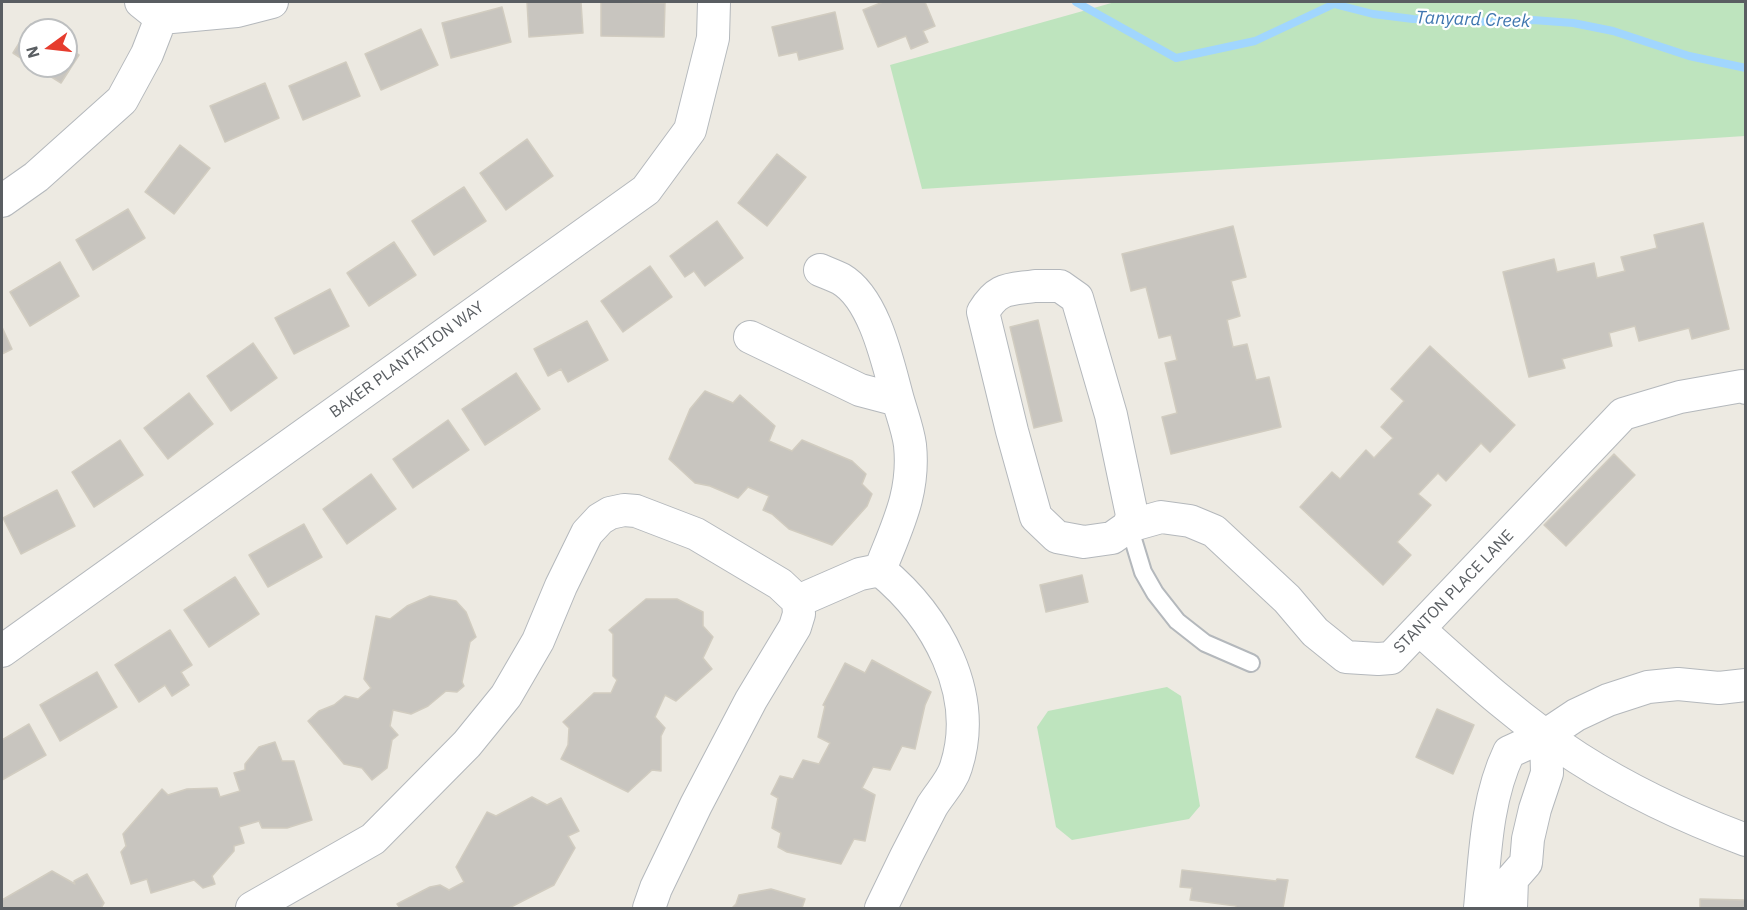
<!DOCTYPE html>
<html>
<head>
<meta charset="utf-8">
<style>
	body { margin:0 }
	#map { position:relative; width:1747px; height:910px; overflow:hidden; background:#edeae2; font-family:"IBM Plex Sans",sans-serif }
	canvas { display:block }
	.frame { position:absolute; inset:0; border:3px solid #5a5e62; pointer-events:none }
	.north { position:absolute; left:18px; top:18px; width:60px; height:60px; box-sizing:border-box; background:#fff; border:2px solid #bdbfc0; border-radius:50%; rotate:255deg; font-size:16px; font-weight:700; line-height:24px; text-align:center; color:#5a5e62 }
	.north::after { content:''; display:block; margin:auto; width:21px; height:27px; background:#e63c2e; clip-path:polygon(50% 0,100% 100%,50% 72%,0 100%) }
</style>
</head>
<body>
<div id="map">
<canvas width="1747" height="910"></canvas>
<div class="frame"></div>
<div class="north">N</div>
</div>
<script>
const c = document.querySelector('canvas').getContext('2d');
c.lineJoin = 'round';
function fill(path, color) {
  c.fillStyle = color;
  c.fill(path, 'evenodd');
}
function trace(path, color, width, dash) {
  c.strokeStyle = color;
  c.lineWidth = width;
  c.lineCap = dash ? 'butt' : 'round';
  c.setLineDash(dash || []);
  c.stroke(path);
}
function label(font, color, halo, rows, align = 'center') {
  c.font = font + ' "IBM Plex Sans",sans-serif';
  c.lineWidth = 4.5;
  c.setLineDash([]);
  c.textBaseline = 'middle';
  c.strokeStyle = halo;
  c.fillStyle = color;
  for (const [text, x, y, turn = 0] of rows) {
    c.save();
    c.translate(x, y);
    c.rotate((+turn || 0) * Math.PI / 180);
    c.textAlign = isNaN(turn) ? turn : align;
    if (halo) c.strokeText(text, 0, 0);
    c.fillText(text, 0, 0);
    c.restore();
  }
}
const green = new Path2D(`
	M1115,2H1745V136L922,189L890,65Z
	M1167,687L1181,696L1200,806L1189,819L1072,840L1056,827L1037,727L1048,711Z`);
const stream = new Path2D(`
	M1076,2L1176,58L1255,41L1334,4L1373,14L1413,19L1493,22L1533,20L1573,23L1613,31L1689,56L1746,68`);
const building = new Path2D(`
	M527,2H581L583,33L529,37Z
	M601,2L665,3L664,37L601,36Z
	M883,2H925L935,26L923,31L928,42L911,49L906,36L878,47L863,10Z
	M502,7L511,42L451,58L442,23Z
	M835,12L843,49L799,60L797,52L779,56L772,27Z
	M31,24L40,30H30V64L13,53Z
	M421,29L438,65L381,90L365,54Z
	M66,47L79,55L61,83L34,66H66Z
	M346,62L360,96L303,120L289,86Z
	M265,83L279,118L225,142L210,106Z
	M527,139L553,176L506,210L480,173Z
	M180,145L210,168L174,214L145,192Z
	M777,154L806,177L767,226L738,203Z
	M464,187L486,221L434,255L412,221Z
	M128,209L145,238L93,270L76,240Z
	M717,221L743,258L705,286L694,271L685,277L670,256Z
	M1703,223L1729,329L1692,339L1689,328L1639,341L1635,326L1609,333L1612,346L1562,359L1565,368L1529,377L1503,272L1554,259L1557,272L1594,263L1597,278L1625,271L1621,257L1657,248L1654,235Z
	M1233,226L1246,277L1231,281L1240,316L1227,320L1233,347L1247,344L1256,380L1269,377L1281,427L1171,454L1162,417L1177,413L1165,363L1177,360L1171,335L1159,338L1146,287L1131,291L1122,254Z
	M394,242L416,275L369,306L347,273Z
	M60,262L79,296L30,326L10,292Z
	M650,266L672,297L623,332L601,301Z
	M330,289L349,326L294,354L275,318Z
	M1038,320L1062,421L1034,428L1010,327Z
	M587,321L608,360L568,382L561,369L548,376L534,349Z
	M2,327L12,349L2,354Z
	M253,343L277,378L231,411L207,376Z
	M1430,346L1515,425L1490,452L1481,443L1446,481L1438,473L1418,494L1431,505L1397,542L1411,555L1383,585L1300,507L1332,472L1340,479L1366,450L1374,458L1393,438L1381,427L1404,401L1391,389Z
	M516,373L540,409L485,445L462,409Z
	M705,391L733,403L740,395L775,426L769,441L792,451L802,440L852,461L866,474L862,484L872,494L867,506L832,545L789,529L772,514L763,510L769,496L748,487L738,498L710,486L695,483L669,459L690,409Z
	M189,393L213,424L168,459L144,428Z
	M448,420L469,450L413,488L393,459Z
	M120,440L143,475L94,507L72,472Z
	M1614,454L1635,475L1566,546L1544,525Z
	M371,474L396,509L347,544L323,509Z
	M57,490L75,526L21,554L3,518Z
	M304,524L322,557L268,587L249,555Z
	M1082,575L1088,602L1046,612L1040,585Z
	M235,577L259,614L209,647L184,610Z
	M430,596L456,601L466,612L476,637L470,642L462,682L464,686L457,692L446,691L428,706L411,714L393,710L390,726L398,735L392,740L387,768L372,780L362,768L344,764L308,721L319,711L334,705L345,696L358,699L371,688L364,679L376,616L390,619L407,606Z
	M646,599H677L703,612V626L713,637L703,658L712,669L676,701L665,695L655,717L665,728L661,736V771L652,770L628,792L561,759L568,745L569,728L563,722L594,693H611L617,680L613,676V634L609,630Z
	M170,630L192,665L181,672L189,685L172,696L165,685L139,702L115,665Z
	M872,660L931,692L925,705L915,749L902,746L890,770L873,767L862,788L875,795L865,841L854,839L841,864L787,852L778,847L781,833L772,828L778,798L771,794L780,776L793,779L803,760L819,764L830,743L818,737L825,706L823,705L845,663L865,673Z
	M97,672L117,707L60,741L40,705Z
	M1437,709L1474,725L1453,774L1416,757Z
	M29,724L46,755L2,780V740Z
	M275,742L282,761H294L312,820L287,828H262L259,821L239,827L244,843L234,846V851L212,876L215,884L203,888L194,880L151,893L147,879L131,884L121,852L126,846L123,834L162,789L168,795L187,789L217,788L220,797L240,791L234,773L245,770V764L259,747Z
	M532,797L547,805L561,798L579,831L568,836L575,848L554,885L509,908H400L397,904L430,887L440,885L449,890L464,882L456,867L487,812L496,816Z
	M1182,870L1276,881L1277,879L1288,880L1283,908H1236V906L1190,900L1192,888L1180,887Z
	M52,871L75,884L74,881L87,874L104,903L101,908H2V900Z
	M771,889L805,899L802,908H732L736,904L739,895Z
	M1700,899L1746,900V908H1700Z`);
const service = new Path2D(`
	M1129,526L1143,572L1155,593L1177,621L1205,643L1251,663`);
const minor = new Path2D(`
	M141,2L161,18L237,11L272,2
	M2,201L36,177L122,100L147,54L161,18
	M820,270C827,273 835,276 841,279C875,299 888,364 898,400
	M1035,286H1060L1077,298L1111,415L1132,515L1129,526L1112,538L1084,542L1057,537L1036,517L1012,431L983,312C998,287 1008,290 1035,286Z
	M750,337L860,390L898,400C902,414 908,430 910,445C915,493 897,526 880,570
	M1129,526L1161,517L1190,521L1214,531L1287,599L1315,632L1346,657L1378,659L1391,658L1623,414L1680,397L1742,386L1746,388
	M798,601L860,574L880,570C936,616 980,693 956,767C952,781 940,793 932,806C914,840 897,874 881,908
	M1419,629C1469,674 1520,721 1578,758C1631,792 1687,818 1746,840
	M2,651L646,190L690,130L713,38L714,2
	M252,908L373,839L467,744L506,696L538,641L561,586L587,533L600,519L610,513L624,510L636,511L696,534L780,584L798,601L799,614L795,627L751,700L696,805L656,888L649,908
	M1480,908C1485,857 1486,800 1509,752L1546,735L1576,715L1608,700L1648,687L1678,684L1719,688L1746,685
	M1511,908L1512,879L1526,863L1528,839L1535,809L1547,773L1546,735`);
const streetNames = [
	["BAKER PLANTATION WAY",407,360,-36],
	["STANTON PLACE LANE",1454,592,-46]
];
const waterNames = [
	["Tanyard Creek",1473,20,2]
];
fill(green, '#bee4be');
trace(stream, '#a1d6fe', 8);
fill(building, '#c8c5bf');
trace(building, '#d1ccc0', 1.5);
trace(service, '#b4b8bc', 20);
trace(minor, '#b4b8bc', 34);
trace(service, '#fff', 16);
trace(minor, '#fff', 32);
label('16px', '#5a5e62', '#fff', streetNames);
label('italic 18px', '#3f76af', '#fff', waterNames);
</script>
</body>
</html>
